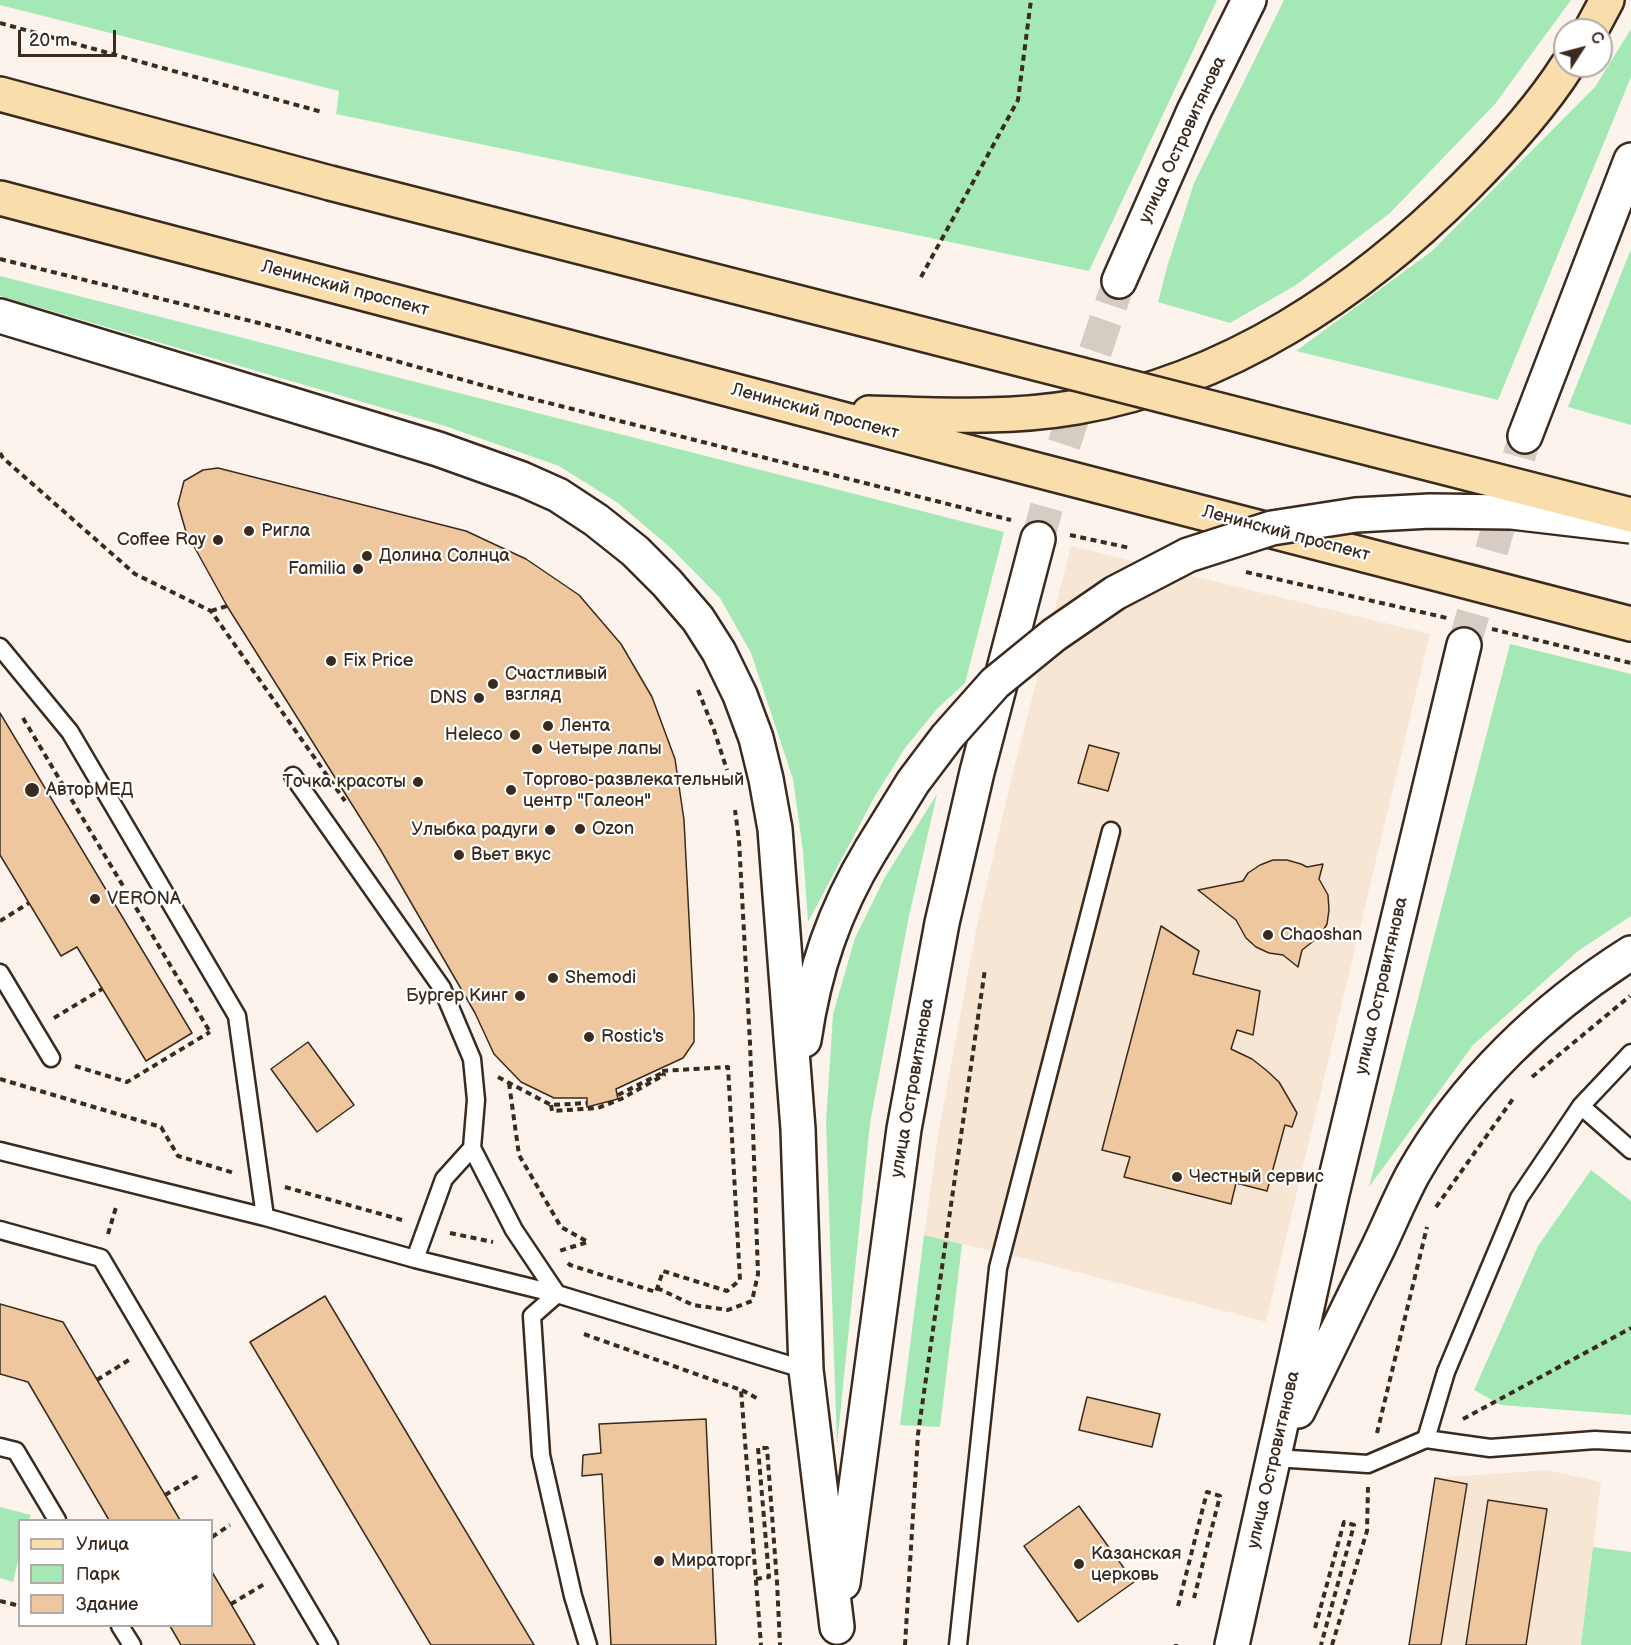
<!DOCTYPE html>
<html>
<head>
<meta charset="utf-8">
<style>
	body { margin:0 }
	#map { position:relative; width:1631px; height:1645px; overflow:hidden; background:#fcf4ec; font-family:"Balsamiq Sans",sans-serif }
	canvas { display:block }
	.legend { position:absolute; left:18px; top:1519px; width:195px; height:108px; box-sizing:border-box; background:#fff; border:2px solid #b1aaa5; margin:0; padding:8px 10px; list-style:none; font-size:18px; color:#3b2a1e }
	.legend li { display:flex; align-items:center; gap:12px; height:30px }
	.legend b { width:30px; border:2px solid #b1aaa5 }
	.north { position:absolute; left:1553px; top:18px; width:60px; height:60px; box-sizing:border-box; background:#fff; border:2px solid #b1aaa5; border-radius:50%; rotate:54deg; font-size:16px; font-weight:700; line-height:24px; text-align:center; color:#3b2a1e }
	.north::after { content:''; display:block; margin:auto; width:21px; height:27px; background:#3b2a1e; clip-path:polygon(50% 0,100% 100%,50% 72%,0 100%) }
	.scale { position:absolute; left:18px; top:30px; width:98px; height:27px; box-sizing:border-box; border:3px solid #3b2a1e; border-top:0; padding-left:8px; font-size:18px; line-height:21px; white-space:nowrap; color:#3b2a1e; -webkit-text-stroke:4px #fff; paint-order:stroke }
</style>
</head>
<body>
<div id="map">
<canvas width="1631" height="1645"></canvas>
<ul class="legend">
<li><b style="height:8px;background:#f9deab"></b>Улица</li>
<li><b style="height:16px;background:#a4e9b5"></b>Парк</li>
<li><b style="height:16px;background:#eec79e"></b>Здание</li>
</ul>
<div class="north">С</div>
<div class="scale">20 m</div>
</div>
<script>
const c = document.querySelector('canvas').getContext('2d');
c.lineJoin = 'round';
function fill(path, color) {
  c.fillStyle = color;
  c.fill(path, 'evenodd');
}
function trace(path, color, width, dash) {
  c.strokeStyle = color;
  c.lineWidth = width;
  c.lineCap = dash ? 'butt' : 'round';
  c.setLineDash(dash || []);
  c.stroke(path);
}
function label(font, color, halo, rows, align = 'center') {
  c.font = font + ' "Balsamiq Sans",sans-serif';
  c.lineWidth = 4.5;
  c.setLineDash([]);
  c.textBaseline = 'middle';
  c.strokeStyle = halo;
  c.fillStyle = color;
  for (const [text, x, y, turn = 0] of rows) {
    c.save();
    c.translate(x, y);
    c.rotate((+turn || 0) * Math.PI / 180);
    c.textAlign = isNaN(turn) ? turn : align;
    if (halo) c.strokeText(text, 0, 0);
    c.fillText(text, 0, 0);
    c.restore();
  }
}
const built = new Path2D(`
	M1071,546L1430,634L1266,1322L1031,1260L924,1235L938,1135L976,930L1011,780Z
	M1547,1470L1601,1482L1581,1645H1409L1435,1478Z`);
const green = new Path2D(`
	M0,0H1217L1089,271L336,114L339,91L0,5Z
	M1284,0H1571L1495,104L1390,213L1296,285L1230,323L1158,302L1167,267L1194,183Z
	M1631,29V77L1498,400L1296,351L1432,251L1595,87Z
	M1631,249V425L1568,407Z
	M0,276L1004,532L965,683L937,709L905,748L875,796L808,922L803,851L793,779L751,653L720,598L672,549L618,503L559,466L445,426L0,296Z
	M1510,644L1631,674V916L1578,951L1473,1045L1369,1187Z
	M937,794L909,916L870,1123L837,1445L826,1122L833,1014L855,938L885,877Z
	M1591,1170L1631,1201V1415L1501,1405L1474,1390L1538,1246Z
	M924,1235L962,1244L940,1427L900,1425Z
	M0,1507L31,1515L29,1520H20L19,1557L13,1582L0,1578Z
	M1593,1547L1631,1552V1645H1581Z`);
const building = new Path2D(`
	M218,468L466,531L526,559L579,595L621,644L652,697L675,759L684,820L694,1016V1042L683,1058L616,1089L618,1099L587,1107V1098H554L521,1082L494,1054L475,1013L380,849L227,606L186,532L178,504L184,481L203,470Z
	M0,713L192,1033L146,1061L77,947L61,956L0,855Z
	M1089,745L1119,753L1108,791L1078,783Z
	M1273,860H1287L1301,864L1307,867L1323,864L1319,879L1328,895L1329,910L1327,924L1320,936L1302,950L1298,967L1283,955L1269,953L1256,947L1246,938L1236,920L1198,890L1243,881L1248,873L1260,865Z
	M1161,926L1199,951L1193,974L1260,991L1253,1035L1237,1030L1231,1049L1252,1059L1266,1070L1279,1082L1297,1113L1292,1127L1285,1125L1267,1191L1236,1183L1231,1204L1124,1177L1130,1157L1102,1150Z
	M308,1042L354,1105L317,1132L271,1069Z
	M325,1296L420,1455L534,1645H431L250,1342Z
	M0,1304L63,1322L180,1520H109L28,1382L0,1374Z
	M1087,1397L1160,1414L1152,1447L1079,1430Z
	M706,1419L716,1645H611L602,1474L582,1476L583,1455L601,1453L599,1424Z
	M1435,1478L1467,1484L1441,1645H1409Z
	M1488,1500L1547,1509L1526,1645H1466Z
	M1079,1506L1134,1582L1078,1622L1024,1546Z
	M212,1572L231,1604L255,1645H181L170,1626H212Z`);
const secondaryTunnel = new Path2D(`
	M1038,539L1062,450L1119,281
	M1464,645L1525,436`);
const path = new Path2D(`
	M0,23L322,112
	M0,259L275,327L517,395L1011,520
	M921,277L1018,100L1031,0
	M0,453L3,458L135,574L211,611L345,801
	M1070,535L1130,548
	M1246,572L1447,618
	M211,611L227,606
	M1492,629L1631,663
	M698,690L714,730L727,770
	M23,718L210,1032
	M0,921L29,903
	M54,1018L102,989
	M75,1066L127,1082L210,1032
	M498,1077L551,1105L587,1103
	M1532,1077L1630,996
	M0,1079L161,1127L178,1156L234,1173
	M509,1083L519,1155L561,1227L588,1242L559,1251L560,1252
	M551,1105L552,1111L598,1108L621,1099L664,1075L662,1073
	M285,1187L402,1220
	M1436,1207L1515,1096
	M450,1233L493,1242
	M108,1234L117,1204
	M568,1263L570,1265L656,1292L663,1271L727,1291L740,1280L728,1067L661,1071L662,1073L618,1095
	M657,1288L693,1305L728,1310L752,1301L758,1274L750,1043L739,840L735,810
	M584,1334L741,1390L761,1645
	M97,1380L132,1358
	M742,1390L760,1400
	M1463,1419L1631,1328
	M1377,1433L1427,1227
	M165,1495L201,1474
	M212,1537L230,1525
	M756,1579L769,1577L758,1448H767L777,1582L780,1645
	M0,1601L20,1606
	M231,1604L266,1583
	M1178,1606L1207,1492L1220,1496L1194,1598
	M1315,1628L1344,1522L1354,1525L1321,1645
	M905,1645L918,1434L985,969
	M1176,1645V1644
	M1332,1645L1367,1531L1368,1487`);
const lane = new Path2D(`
	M0,647L70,732L237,1016L265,1217
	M293,776L442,988L472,1059L476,1100L472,1148L514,1230L557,1294L532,1316L541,1455L573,1596L588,1645
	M0,973L51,1058
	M1581,1106L1631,1150
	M0,1151L265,1217L415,1259L557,1294L806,1370
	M0,1230L101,1258L329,1645
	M415,1259L444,1179L472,1148
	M1426,1439L1446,1372L1519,1198L1581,1106L1631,1053
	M0,1447L16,1451L57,1520
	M1275,1458L1368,1464L1426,1439L1490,1448L1595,1440L1631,1442
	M120,1626L132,1645
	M958,1645L998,1268L1111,831`);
const secondary = new Path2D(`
	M1119,281L1194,111L1249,0
	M0,316L438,449L522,479L558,495L596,520L635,551L667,583L698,619L719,652L740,695L756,738L766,779L775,829L798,1129L806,1370L837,1627
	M1525,436L1631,160
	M804,1040C814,970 834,911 871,850
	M1298,1411C1325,1356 1351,1302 1378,1248C1390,1223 1400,1198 1413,1174C1464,1084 1544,1008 1631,953
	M843,1583L904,1129L942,923L977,772L1038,539
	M1232,1645L1332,1194L1464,645`);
const primary = new Path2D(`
	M1591,30L1607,0
	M0,94L330,183
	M0,198L956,449L1631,624
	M869,413C939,415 1008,419 1077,407C1228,381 1359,293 1465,187C1502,150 1539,110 1567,66`);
const secondaryBridge = new Path2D(`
	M871,850L913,782L947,737L995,683L1054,635L1115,593L1188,555L1272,528L1356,515L1430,511L1512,512L1631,526`);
const primaryBridge = new Path2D(`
	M330,183L1631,515`);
const markers = [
	[249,531,6,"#3b2a1e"],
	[218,540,6,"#3b2a1e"],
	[367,556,6,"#3b2a1e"],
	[358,569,6,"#3b2a1e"],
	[331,661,6,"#3b2a1e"],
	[493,684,6,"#3b2a1e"],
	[479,698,6,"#3b2a1e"],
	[548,726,6,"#3b2a1e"],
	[515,735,6,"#3b2a1e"],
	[537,749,6,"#3b2a1e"],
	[418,782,6,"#3b2a1e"],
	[32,790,8,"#3b2a1e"],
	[511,790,6,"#3b2a1e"],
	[580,829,6,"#3b2a1e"],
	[550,830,6,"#3b2a1e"],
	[459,855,6,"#3b2a1e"],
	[95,899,6,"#3b2a1e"],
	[1268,935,6,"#3b2a1e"],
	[553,978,6,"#3b2a1e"],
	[520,996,6,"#3b2a1e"],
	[589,1037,6,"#3b2a1e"],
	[1177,1177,6,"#3b2a1e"],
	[659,1561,6,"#3b2a1e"],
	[1079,1564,6,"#3b2a1e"]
];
const streetNames = [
	["улица Островитянова",1183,140,-65],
	["Ленинский проспект",345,289,15],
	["Ленинский проспект",815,412,15],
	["Ленинский проспект",1286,534,15],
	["улица Островитянова",1382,986,-77],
	["улица Островитянова",913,1088,-80],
	["улица Островитянова",1274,1460,-77]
];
const poiNames = [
	["Ригла",261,531],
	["Coffee Ray",206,540,"right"],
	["Долина Солнца",379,556],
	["Familia",346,569,"right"],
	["Fix Price",343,661],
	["Счастливый",505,674],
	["взгляд",505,695],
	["DNS",467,698,"right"],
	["Лента",560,726],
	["Heleco",503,735,"right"],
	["Четыре лапы",549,749],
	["Торгово-развлекательный",523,780],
	["центр \"Галеон\"",523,801],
	["Точка красоты",406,782,"right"],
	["АвторМЕД",46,790],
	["Ozon",592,829],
	["Улыбка радуги",538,830,"right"],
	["Вьет вкус",471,855],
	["VERONA",107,899],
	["Chaoshan",1280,935],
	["Shemodi",565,978],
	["Бургер Кинг",508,996,"right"],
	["Rostic's",601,1037],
	["Честный сервис",1189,1177],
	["Казанская",1091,1554],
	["церковь",1091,1575],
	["Мираторг",671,1561]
];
fill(built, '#f8e6d5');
fill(green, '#a4e9b5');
fill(building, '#eec79e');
trace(building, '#3b2a1e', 1.5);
trace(secondaryTunnel, '#d5ccc3', 33, [33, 16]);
trace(lane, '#3b2a1e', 21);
trace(secondary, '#3b2a1e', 38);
trace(primary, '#3b2a1e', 38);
trace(path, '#3b2a1e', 4, [6, 4.5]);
trace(lane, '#fff', 16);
trace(secondary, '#fff', 33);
trace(primary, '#f9deab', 33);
trace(secondaryBridge, '#3b2a1e', 38, []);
trace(primaryBridge, '#3b2a1e', 38, []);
trace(secondaryBridge, '#fff', 33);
trace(primaryBridge, '#f9deab', 33);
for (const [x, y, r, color] of markers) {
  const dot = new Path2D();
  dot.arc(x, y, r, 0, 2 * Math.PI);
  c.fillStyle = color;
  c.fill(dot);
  trace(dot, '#fff', 2);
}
label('18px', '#3b2a1e', '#fff', streetNames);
label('18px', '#3b2a1e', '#fff', poiNames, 'left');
</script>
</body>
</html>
